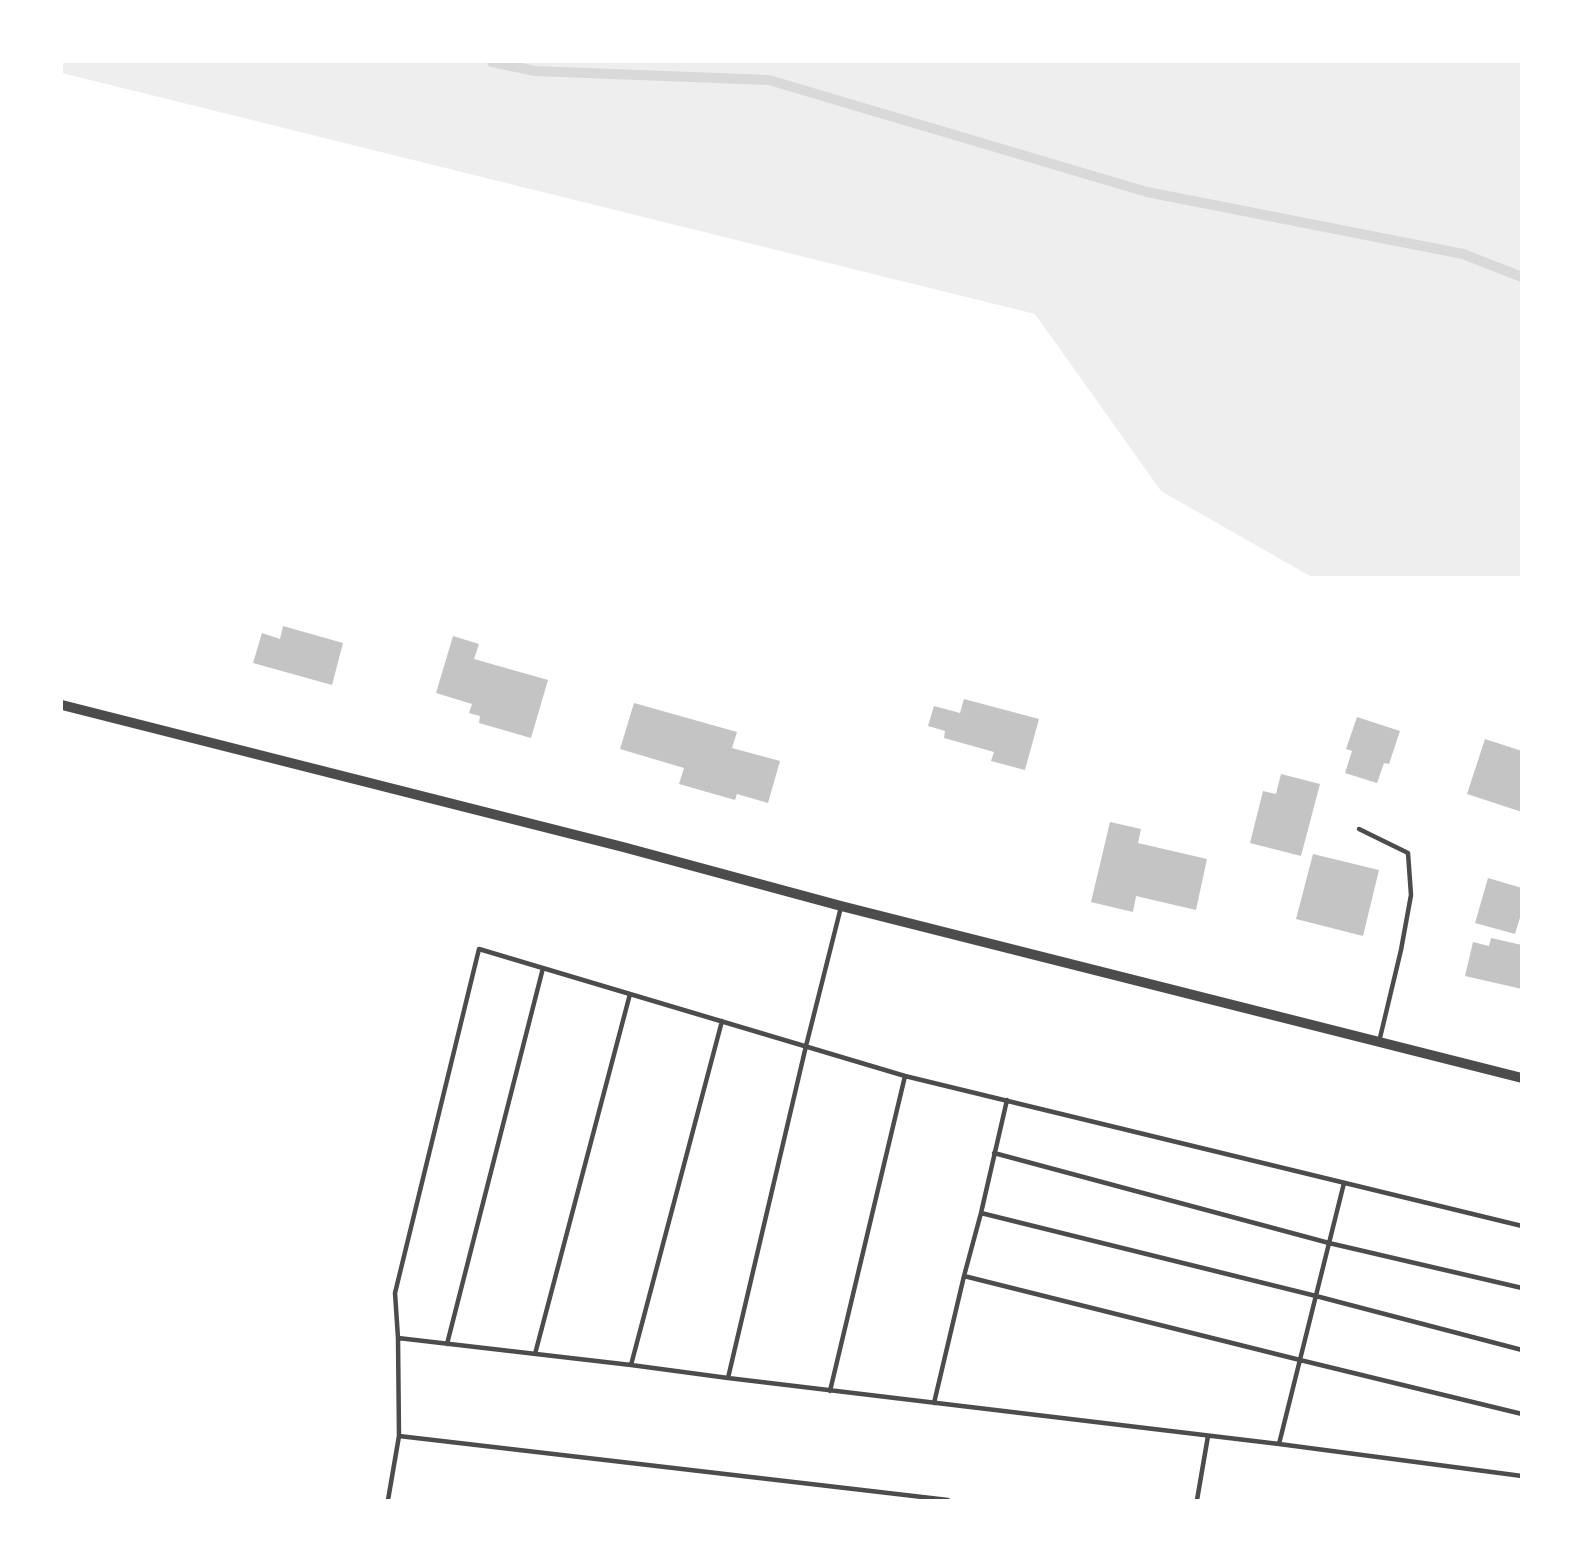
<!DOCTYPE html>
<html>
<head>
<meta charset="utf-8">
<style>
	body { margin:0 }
	#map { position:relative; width:1583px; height:1562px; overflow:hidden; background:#fff; font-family:"Open Sans",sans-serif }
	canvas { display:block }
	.frame { position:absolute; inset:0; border:63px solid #fff; pointer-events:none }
</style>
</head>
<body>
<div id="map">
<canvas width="1583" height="1562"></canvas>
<div class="frame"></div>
</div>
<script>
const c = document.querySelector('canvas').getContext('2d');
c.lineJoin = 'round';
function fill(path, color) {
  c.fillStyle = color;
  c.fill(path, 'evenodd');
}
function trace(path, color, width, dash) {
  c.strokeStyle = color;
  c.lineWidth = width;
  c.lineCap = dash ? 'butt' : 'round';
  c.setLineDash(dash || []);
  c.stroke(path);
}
const green = new Path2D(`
	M62,62H1521V576H1310L1161,491L1035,314L62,73Z`);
const stream = new Path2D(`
	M492,62L535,71L769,80L1147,192L1463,254L1522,277`);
const building = new Path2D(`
	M283,626L343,643L332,685L253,663L262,633L280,639Z
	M453,636L479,644L474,659L548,680L531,738L479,723L480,716L469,713L472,704L436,693Z
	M964,699L1039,719L1025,770L991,761L994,752L944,738L945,731L928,726L934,706L960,713Z
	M634,703L737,732L732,748L780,761L768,803L737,794L735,800L679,784L684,768L620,749Z
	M1357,717L1400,731L1389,764L1384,763L1377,783L1345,773L1352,751L1346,749Z
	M1485,739L1522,751V812L1467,794Z
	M1281,774L1320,784L1301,856L1250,843L1263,791L1276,794Z
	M1110,822L1141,829L1138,843L1207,859L1196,910L1136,896L1133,912L1091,902Z
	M1313,854L1379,870L1363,936L1296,919Z
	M1488,878L1522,888V911L1515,934L1475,923Z
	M1491,938L1522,945V989L1465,976L1473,942L1489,946Z`);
const service = new Path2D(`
	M1359,829L1408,853L1411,895L1401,950L1379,1042
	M841,907L806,1046L728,1378L1279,1444L1522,1476
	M994,1153L1329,1243L1522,1288
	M981,1213L1316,1296L1522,1350
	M964,1276L1300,1360L1522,1414
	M398,1338L395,1293L479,949L905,1076L1522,1226
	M447,1344L543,968
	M535,1354L630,994
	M631,1365L722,1021
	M830,1391L905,1076
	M934,1403L964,1276L981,1213L1007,1100
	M399,1436L948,1500
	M1279,1444L1344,1183
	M388,1500L399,1436L398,1338L631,1365L728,1378
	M1197,1500L1208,1436`);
const tertiary = new Path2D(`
	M62,705L623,847L841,906L1522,1078`);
fill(green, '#eee');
trace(stream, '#d9d9d9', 10);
fill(building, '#c4c4c4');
trace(service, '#4c4c4c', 4.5);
trace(tertiary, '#4c4c4c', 10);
</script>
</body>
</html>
